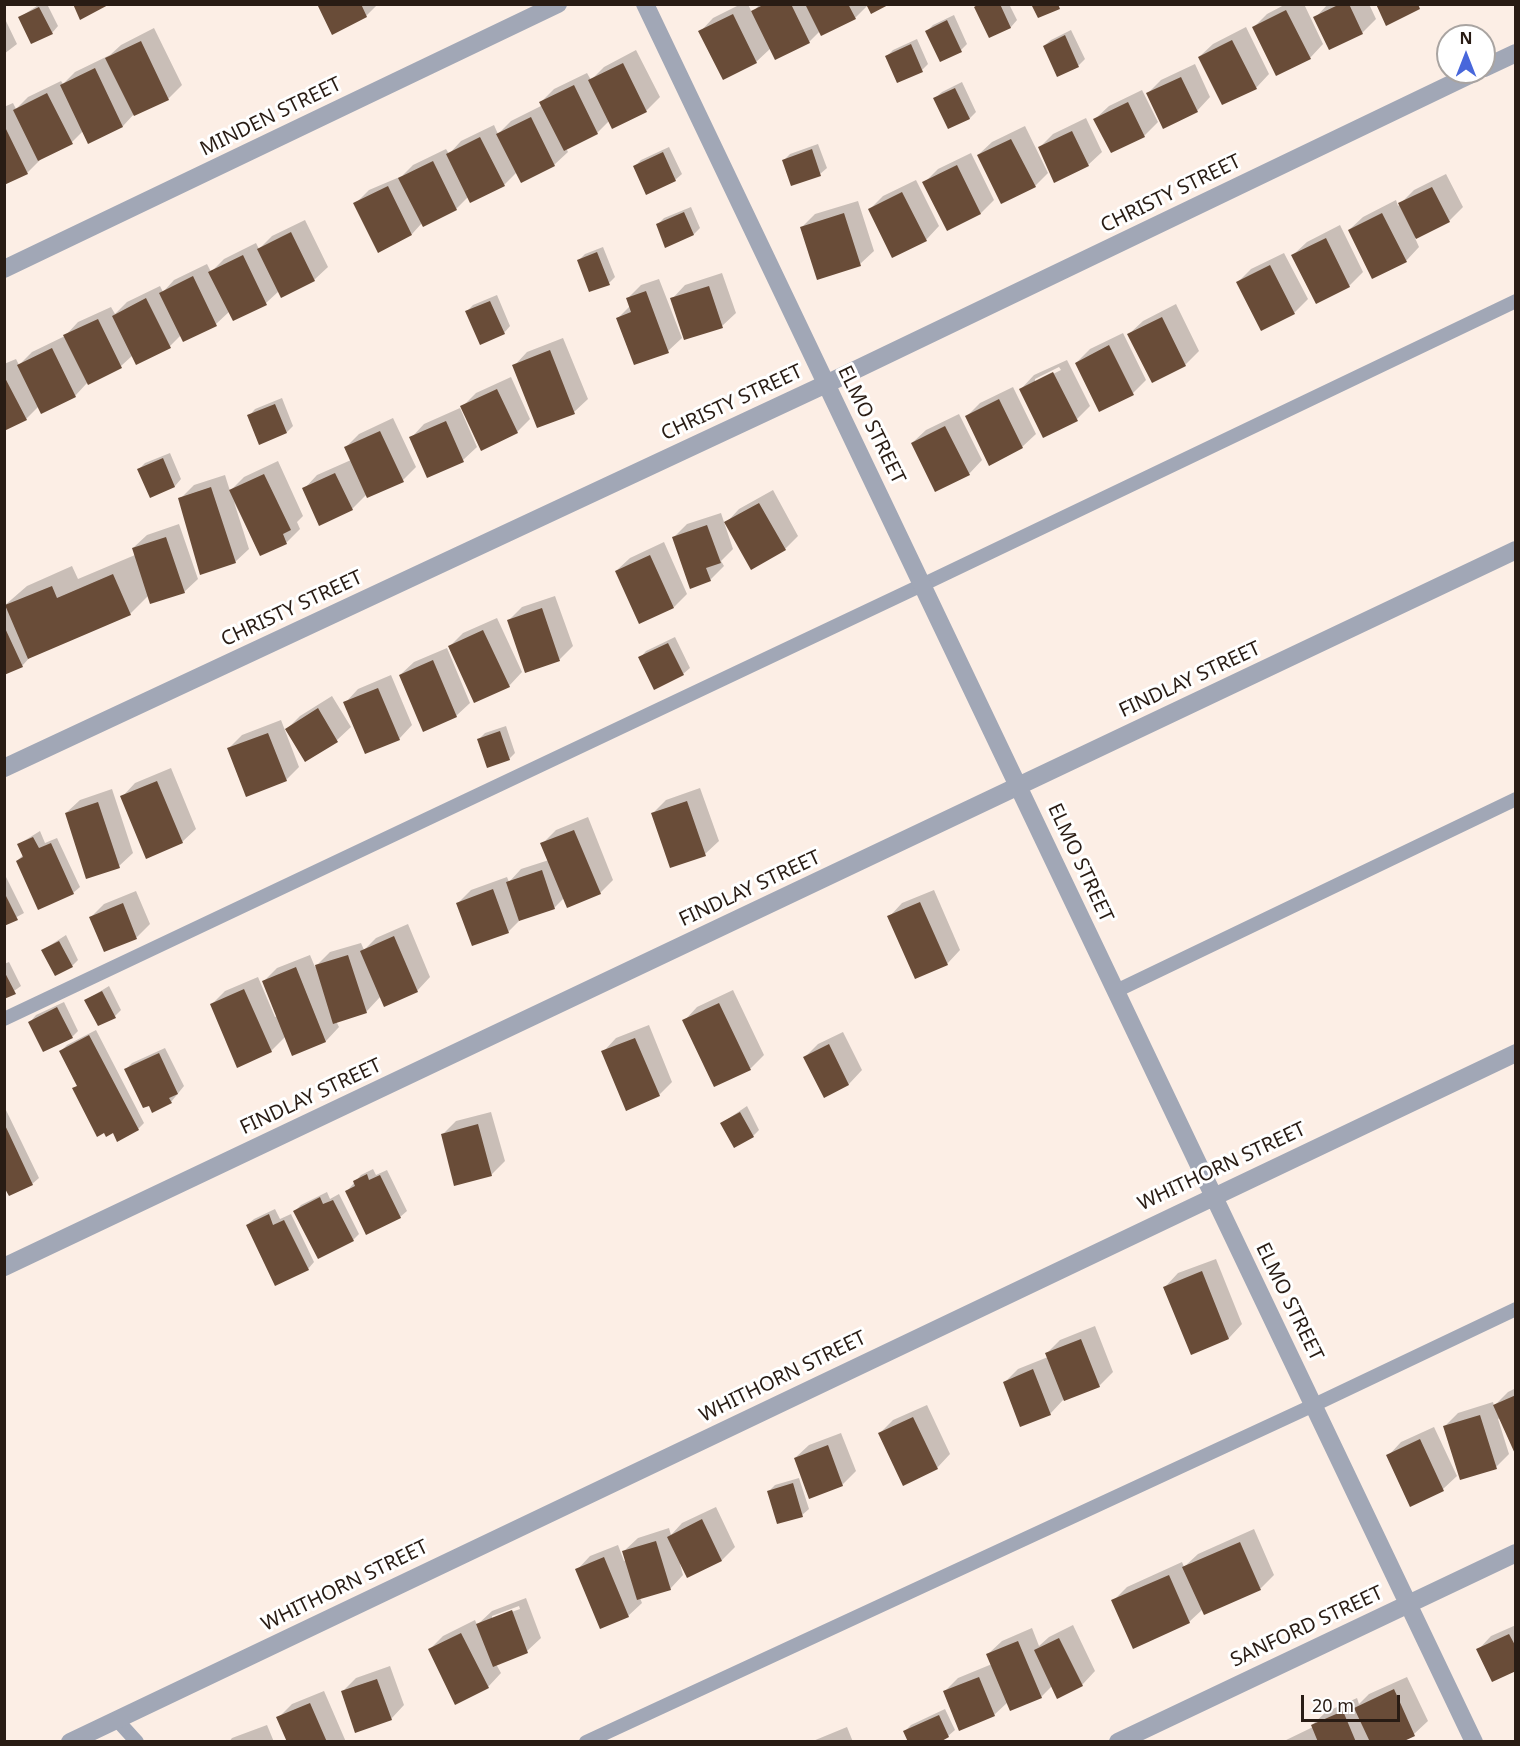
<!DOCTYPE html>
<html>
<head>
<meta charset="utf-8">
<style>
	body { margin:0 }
	#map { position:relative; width:1520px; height:1746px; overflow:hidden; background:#fceee5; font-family:"Noto Sans",sans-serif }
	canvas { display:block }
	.frame { position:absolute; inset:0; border:6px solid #291c14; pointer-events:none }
	.north { position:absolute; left:1436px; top:24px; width:60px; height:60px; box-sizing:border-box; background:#fff; border:2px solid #a9a4a1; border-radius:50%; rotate:0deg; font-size:16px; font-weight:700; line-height:24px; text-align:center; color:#291c14 }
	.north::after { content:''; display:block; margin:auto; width:21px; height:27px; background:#4867db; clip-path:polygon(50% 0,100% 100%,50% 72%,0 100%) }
	.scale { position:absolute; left:1301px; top:1695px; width:99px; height:27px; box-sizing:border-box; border:3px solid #291c14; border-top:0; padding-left:8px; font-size:18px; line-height:21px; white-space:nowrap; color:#291c14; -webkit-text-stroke:4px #fff; paint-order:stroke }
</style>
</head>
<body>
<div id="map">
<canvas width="1520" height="1746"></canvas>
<div class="frame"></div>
<div class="north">N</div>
<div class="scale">20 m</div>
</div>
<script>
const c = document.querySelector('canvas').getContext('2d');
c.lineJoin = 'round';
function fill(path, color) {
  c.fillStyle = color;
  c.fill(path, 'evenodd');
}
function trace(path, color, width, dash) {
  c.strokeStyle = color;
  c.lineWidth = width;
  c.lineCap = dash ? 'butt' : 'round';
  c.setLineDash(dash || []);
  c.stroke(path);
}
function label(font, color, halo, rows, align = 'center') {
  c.font = font + ' "Noto Sans",sans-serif';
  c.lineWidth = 6;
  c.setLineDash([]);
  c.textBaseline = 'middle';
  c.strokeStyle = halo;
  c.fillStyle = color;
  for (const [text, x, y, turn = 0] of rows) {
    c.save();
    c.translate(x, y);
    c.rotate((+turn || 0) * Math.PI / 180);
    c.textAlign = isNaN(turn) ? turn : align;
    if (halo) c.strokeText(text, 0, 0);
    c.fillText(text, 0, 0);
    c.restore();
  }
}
const shadow = new Path2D(`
	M40,4H47L58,26L52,33L20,17Z
	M319,4H378L366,16Z
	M741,4H748L752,13L760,4H887L868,5L855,18L820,31L809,42L771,48L756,62L700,32L713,18Z
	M979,4H1009L1017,20L1011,27L990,36Z
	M1286,4H1304L1323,44L1310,58L1254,27L1267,14Z
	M1328,4H1369L1376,19L1362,33L1315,18Z
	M954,15L967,44L961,50L927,31L933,25Z
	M5,19L17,44L4,54V20Z
	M1246,27L1269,74L1256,88L1199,57L1213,44Z
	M154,28L182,85L168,99L134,114L123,126L89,142L83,131L72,142L41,159L27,173L4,183V107L13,103L16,109L28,97L61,81L63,84L75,72L110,55L121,45Z
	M1071,30L1085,59L1079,65L1058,75L1044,46L1051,40Z
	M917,39L928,64L922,70L887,56L893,50Z
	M636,50L660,97L646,111L613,127L610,120L597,133L566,148L568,152L554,165L517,172L504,185L469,196L456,209L422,223L412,234L355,204L369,190L402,176L413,165L446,149L449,154L461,141L494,125L498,134L511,121L543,105L541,102L554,89L587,73L591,80L604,67Z
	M1195,64L1210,97L1197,111L1148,93L1161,80Z
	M962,82L976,112L970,118L949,127L935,98L942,92Z
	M1142,90L1158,122L1144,136L1095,119L1109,106Z
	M1086,118L1102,152L1088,165L1039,148L1053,134Z
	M1025,126L1048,173L1035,186L978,155L992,142Z
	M818,144L827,168L820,174L784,160L790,154Z
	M669,147L682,174L675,180L635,166L641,160Z
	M971,153L994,200L981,213L948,229L924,183L938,169Z
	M1446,174L1463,207L1449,221L1415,238L1419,247L1406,261L1349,230L1363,217L1396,200L1398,206L1414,190Z
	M916,180L939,226L926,240L870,209L883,196Z
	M858,201L874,251L860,264L802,227L815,214Z
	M691,207L700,228L694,234L666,246L657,225L664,218Z
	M305,220L328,267L314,280L279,291L266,303L234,319L230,311L216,324L184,340L181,335L170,346L133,355L121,366L87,383L75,396L39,406L26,419L4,429V364L16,359L19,365L32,352L65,336L78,322L111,307L115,314L127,302L160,286L163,292L174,280L207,264L211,272L224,259L256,243L259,249L272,236Z
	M1340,225L1363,272L1349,286L1293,255L1307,242Z
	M603,247L615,277L609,283L579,260L585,254Z
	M1284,253L1308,299L1294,313L1238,282L1251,269Z
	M722,273L736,313L722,326L672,299L685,285Z
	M659,279L682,338L668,351L618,318L630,306L627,299L641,285Z
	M497,295L510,326L504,333L467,311L473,305Z
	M1176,304L1199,351L1185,365L1129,334L1143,321Z
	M1123,333L1146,380L1133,393L1076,363L1090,349Z
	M563,338L588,399L574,412L538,426L514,366L527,352Z
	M1067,360L1090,406L1077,419L1021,389L1034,375ZM1059,367L1061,370L1035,383V379Z
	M511,377L530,419L517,432L462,407L476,393Z
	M1013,387L1036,434L1022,447L966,417L980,403Z
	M282,398L293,426L287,432L249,416L255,409Z
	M460,408L477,447L463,460L411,438L424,424Z
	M959,414L982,460L969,474L912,443L926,430Z
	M393,418L416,467L403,480L367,494L352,509L304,489L317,475L351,460L345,448L359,434Z
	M170,453L181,479L175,486L150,496L139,469L145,463Z
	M278,461L303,516L297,522L300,529L287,542L260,554L234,502L249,549L235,562L180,499L194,485L225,475L230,491L244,477Z
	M773,490L798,536L785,549L726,523L739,509Z
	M721,513L733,549L721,561L724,566L710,580L673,538L687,524Z
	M179,524L198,579L184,592L149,595L130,614L32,655L22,666L4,673V606L27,586L72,566L78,579L135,555L133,548L147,535Z
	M664,542L687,594L674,607L616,571L630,558Z
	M555,596L573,646L560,659L526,671L508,621L522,607Z
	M497,618L522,672L509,686L449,647L463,633Z
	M675,637L690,668L683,674L640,658L646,651Z
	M447,648L470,703L456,716L400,675L414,662Z
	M391,675L412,725L399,739L345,703L358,689Z
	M332,696L351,727L337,740L306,760L286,730L300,716Z
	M281,720L299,767L286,780L228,749L242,735Z
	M506,726L515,753L509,759L479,739L485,733Z
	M171,768L196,829L182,842L122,797L135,783Z
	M700,788L719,841L705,854L652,814L666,800Z
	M112,789L133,853L119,866L66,813L80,800Z
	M588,817L613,880L600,893L564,898L554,908L522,918L508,932L458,903L471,890L507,877L509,882L521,869L549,860L542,844L556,830Z
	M40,831L45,843L57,838L80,887L73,893L17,861L24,854L19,844Z
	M4,873L24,913L4,924Z
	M934,890L960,950L947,964L889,917L902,903Z
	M136,891L150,924L137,937L105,950L91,917L104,904Z
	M408,924L430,977L417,991L381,996L366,1012L336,1021L339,1027L326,1041L293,1054L286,1036L271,1051L211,1005L225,991L258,977L275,1017L278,1016L264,981L277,968L310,955L315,967L330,952L361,943L364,950L376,938Z
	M66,935L78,960L72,966L43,950Z
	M9,962L21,986L4,998V964Z
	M109,986L121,1010L115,1016L86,1000Z
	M733,990L764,1055L751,1068L714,1085L684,1021L697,1007Z
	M64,1002L78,1031L72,1037L30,1022L36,1015Z
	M649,1025L672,1082L659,1095L603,1052L616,1038Z
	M96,1030L144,1123L138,1129L113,1131L74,1089L78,1085L61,1051L67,1045Z
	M843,1032L862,1070L849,1084L825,1096L805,1057L818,1044Z
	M165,1048L184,1086L171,1102L126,1069L132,1063Z
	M4,1106L39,1178L32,1184L4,1185Z
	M747,1106L759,1130L753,1136L722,1123Z
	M491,1112L505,1161L491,1175L442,1135L456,1121Z
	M373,1169L376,1175L387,1170L407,1211L400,1217L347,1191L361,1175Z
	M327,1192L330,1199L339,1194L359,1234L353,1240L295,1211L301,1205Z
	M275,1209L280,1219L291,1214L314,1262L308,1269L247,1225L254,1219Z
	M1216,1259L1242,1324L1229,1338L1192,1353L1165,1287L1178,1273Z
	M1095,1326L1113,1372L1099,1386L1064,1399L1050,1414L1005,1382L1018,1369L1048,1357L1047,1353L1060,1340Z
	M1516,1388V1452L1500,1418L1498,1419L1509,1454L1496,1467L1444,1427L1458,1413L1493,1402L1494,1406L1508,1392Z
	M927,1405L950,1454L937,1468L880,1433L893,1420Z
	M1434,1427L1457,1476L1443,1489L1411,1505L1388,1456L1401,1442Z
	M841,1433L856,1471L842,1485L795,1458L809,1445Z
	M799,1478L809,1509L802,1515L769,1491L775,1485Z
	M716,1507L735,1547L722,1560L680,1564L683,1575L670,1589L640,1598L642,1603L628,1616L577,1570L590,1556L618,1545L624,1561L627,1560L624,1551L638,1538L669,1528L671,1535L682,1523Z
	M1254,1529L1274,1575L1261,1588L1204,1613L1203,1609L1189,1622L1113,1601L1127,1587L1182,1562L1184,1567L1198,1554Z
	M526,1598L541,1638L527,1651L496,1664L501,1673L488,1687L429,1650L443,1636L475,1620L477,1625L492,1611ZM519,1606L520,1609L492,1619V1616Z
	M1073,1625L1095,1671L1082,1685L1052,1686L1041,1697L1008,1702L994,1715L945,1691L958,1678L992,1664L988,1654L1002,1641L1032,1628L1039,1646L1049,1637Z
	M1516,1625V1669L1478,1650L1491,1636Z
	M390,1666L404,1705L391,1719L342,1692L356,1678Z
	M1407,1677L1428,1721L1414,1734L1399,1742H1282L1313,1727L1312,1725L1326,1712L1357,1698L1359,1704L1369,1694Z
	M324,1691L346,1742H288L278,1718L292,1704Z
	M945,1709L955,1730L948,1736L905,1731L911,1725Z
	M267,1725L274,1742H229L232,1738Z
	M847,1727L853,1742H812L813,1741Z`);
const building = new Path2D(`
	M73,4H110L80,20Z
	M317,4H361L367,17L332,35Z
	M765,4H791L810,43L775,60L751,11Z
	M805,4H848L856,19L821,36Z
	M866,4H890L871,14Z
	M979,4H1000L1011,28L989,38L974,7Z
	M1031,4H1058L1060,9L1038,18Z
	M1340,4H1349L1363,34L1329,50L1313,17Z
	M1376,4H1418L1420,9L1386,26Z
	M39,7L53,34L31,44L18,17Z
	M1286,10L1311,59L1276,76L1252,27Z
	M733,14L757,63L723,80L698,31Z
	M947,20L962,52L940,62L925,31Z
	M1065,35L1079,67L1057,77L1043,46Z
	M1232,40L1257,89L1222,105L1198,57Z
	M141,41L169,100L134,116L105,58Z
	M911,44L923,72L897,83L885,56Z
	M623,63L647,112L612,129L588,80Z
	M95,68L123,127L88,144L60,85Z
	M1181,77L1198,112L1163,129L1146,93Z
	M574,85L598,134L564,151L539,102Z
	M955,88L970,119L948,129L933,98Z
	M47,93L73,144L38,161L13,110Z
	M1128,102L1145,137L1111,153L1093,119Z
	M531,117L555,166L521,183L496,134Z
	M4,125L28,174L4,185Z
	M1072,131L1089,166L1054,183L1038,147Z
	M480,137L505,186L470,203L446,154Z
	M1011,139L1036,187L1001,204L977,155Z
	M812,149L821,176L791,186L782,160Z
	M663,152L676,181L646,195L633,166Z
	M433,161L457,210L423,227L398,178Z
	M957,165L981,214L947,231L922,182Z
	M388,186L412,235L378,253L353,203Z
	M1432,187L1450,222L1416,239L1398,203Z
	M902,192L927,241L892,258L868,209Z
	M684,212L694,235L665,248L656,224Z
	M844,213L861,266L817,280L800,227Z
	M1382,213L1407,262L1372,279L1348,230Z
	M291,232L315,281L281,298L257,249Z
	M1326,238L1350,287L1316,304L1291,255Z
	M597,252L610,285L589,292L577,260Z
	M243,255L267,305L233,321L208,272Z
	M1270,265L1295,314L1261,331L1236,282Z
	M193,276L217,326L183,342L159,293Z
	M709,286L723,328L684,340L670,298Z
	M646,291L669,353L634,365L616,318L631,312L626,298Z
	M146,298L171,348L136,365L112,316Z
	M490,301L505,334L480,345L465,311Z
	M1162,317L1186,366L1152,383L1127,334Z
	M98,319L122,368L88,385L63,335Z
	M1109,345L1134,395L1099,412L1075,363Z
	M52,348L76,397L41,414L17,365Z
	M550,350L575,414L537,428L512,365Z
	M1053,372L1078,421L1043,438L1019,389Z
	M4,376L27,420L4,431Z
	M497,389L518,433L481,451L460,406Z
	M999,399L1023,448L989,466L965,416Z
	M275,404L287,433L259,445L247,415Z
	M446,421L464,462L427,478L409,437Z
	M945,426L970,475L935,492L911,443Z
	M380,431L404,482L367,498L344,447Z
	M163,458L175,487L150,498L137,469Z
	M335,473L353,510L319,526L302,488Z
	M264,474L291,530L283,534L287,544L260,556L229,490Z
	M211,487L236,563L200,575L178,498Z
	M759,503L786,550L751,570L724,522Z
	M707,525L721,563L706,568L711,581L690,589L672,537Z
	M166,537L185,593L150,604L132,548Z
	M650,555L674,608L639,624L615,571Z
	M113,574L131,615L28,659L5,605L52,586L57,598Z
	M542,608L560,661L525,673L507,620Z
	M4,626L23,667L4,675Z
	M483,630L510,687L474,703L448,646Z
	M668,643L684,675L654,690L638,657Z
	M433,660L457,717L423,732L399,675Z
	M378,688L400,740L365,754L343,702Z
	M318,708L338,742L305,762L285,729Z
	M500,731L510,760L487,768L477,739Z
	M268,733L287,781L246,797L227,748Z
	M157,781L183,843L146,859L120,796Z
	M687,801L706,856L670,868L651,813Z
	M98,802L120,868L86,879L65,813Z
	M574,830L601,894L567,908L540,843Z
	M33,837L39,848L51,843L74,894L38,910L16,861L23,857L17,844Z
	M542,870L555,909L519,921L506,882Z
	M493,889L509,933L472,946L456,903Z
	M4,892L18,920L4,926Z
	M920,902L948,965L915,979L887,916Z
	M123,903L137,939L104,952L89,917Z
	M394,936L418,992L384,1007L360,951Z
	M59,941L73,967L55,976L41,950Z
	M348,955L367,1013L333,1024L315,965Z
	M296,967L326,1042L292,1056L262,981Z
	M4,971L16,994L4,999Z
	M244,989L272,1052L237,1068L210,1004Z
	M102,991L116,1018L98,1026L84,1000Z
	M719,1003L751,1070L714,1087L682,1020Z
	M57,1007L73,1038L43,1052L28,1022Z
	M89,1035L139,1130L117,1142L113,1133L106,1137L104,1133L97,1137L72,1088L77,1086L59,1051Z
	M635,1038L660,1096L626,1111L601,1051Z
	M829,1044L849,1085L824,1098L803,1057Z
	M159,1053L178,1094L169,1098L172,1103L152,1113L149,1106L143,1108L124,1069Z
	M740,1112L754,1137L734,1148L720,1123Z
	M4,1123L33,1185L9,1196L4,1187Z
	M478,1124L492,1176L454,1186L441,1134Z
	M367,1174L369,1180L380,1175L401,1218L366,1235L345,1191L355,1186L353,1181Z
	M320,1197L323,1204L333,1200L354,1241L318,1259L293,1211Z
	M269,1214L273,1225L284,1220L309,1270L275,1286L246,1225Z
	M1202,1271L1229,1339L1191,1355L1163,1287Z
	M1081,1339L1100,1387L1064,1401L1045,1353Z
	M1033,1369L1051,1415L1020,1427L1003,1382Z
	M1516,1395V1456L1493,1405Z
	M1480,1415L1497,1469L1460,1480L1443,1426Z
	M913,1417L938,1469L903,1486L878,1433Z
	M1420,1439L1444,1491L1410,1507L1386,1455Z
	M828,1445L843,1486L809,1499L794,1458Z
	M793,1483L803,1517L777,1524L767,1491Z
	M702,1519L722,1561L687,1578L667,1537Z
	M656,1541L671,1590L637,1600L622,1551Z
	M1240,1542L1261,1590L1204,1615L1182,1567Z
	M604,1557L629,1617L600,1629L575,1569Z
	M1169,1575L1190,1623L1133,1649L1111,1600Z
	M512,1610L528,1653L493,1667L476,1624Z
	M461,1633L489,1688L455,1705L428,1649Z
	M1509,1634L1516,1647V1671L1492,1682L1476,1649Z
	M1059,1638L1083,1686L1057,1699L1034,1650Z
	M1018,1641L1042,1698L1010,1711L986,1654Z
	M979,1677L995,1716L959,1731L943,1691Z
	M377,1679L392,1720L355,1733L341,1691Z
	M1394,1689L1415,1736L1402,1742H1370L1354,1708Z
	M310,1703L327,1742H287L276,1717Z
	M1343,1711L1356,1742H1318L1311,1725Z
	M939,1715L949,1737L940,1742H908L903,1731Z`);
const service = new Path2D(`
	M1116,991L1516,799
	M4,1019L922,585L1516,301
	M117,1720L137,1742
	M586,1742L1314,1405L1516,1309`);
const minor = new Path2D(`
	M645,4L1474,1742
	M1484,68L1516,53
	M4,269L558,4
	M4,768L826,384L1476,72
	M4,1267L1516,550
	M70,1742L1516,1053
	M1118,1742L1516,1553`);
const streetNames = [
	["MINDEN STREET",271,117,-26],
	["CHRISTY STREET",1171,194,-26],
	["CHRISTY STREET",732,403,-25],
	["ELMO STREET",871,425,64],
	["CHRISTY STREET",292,609,-25],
	["FINDLAY STREET",1190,680,-25],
	["ELMO STREET",1080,863,65],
	["FINDLAY STREET",750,889,-25],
	["FINDLAY STREET",311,1097,-25],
	["WHITHORN STREET",1222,1167,-25],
	["ELMO STREET",1289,1302,64],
	["WHITHORN STREET",783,1377,-26],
	["WHITHORN STREET",345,1586,-26],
	["SANFORD STREET",1307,1627,-25]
];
fill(shadow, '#0003');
fill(building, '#694c38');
trace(service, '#a1a7b6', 14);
trace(minor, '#a1a7b6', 18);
label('20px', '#291c14', '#fff', streetNames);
</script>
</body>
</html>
